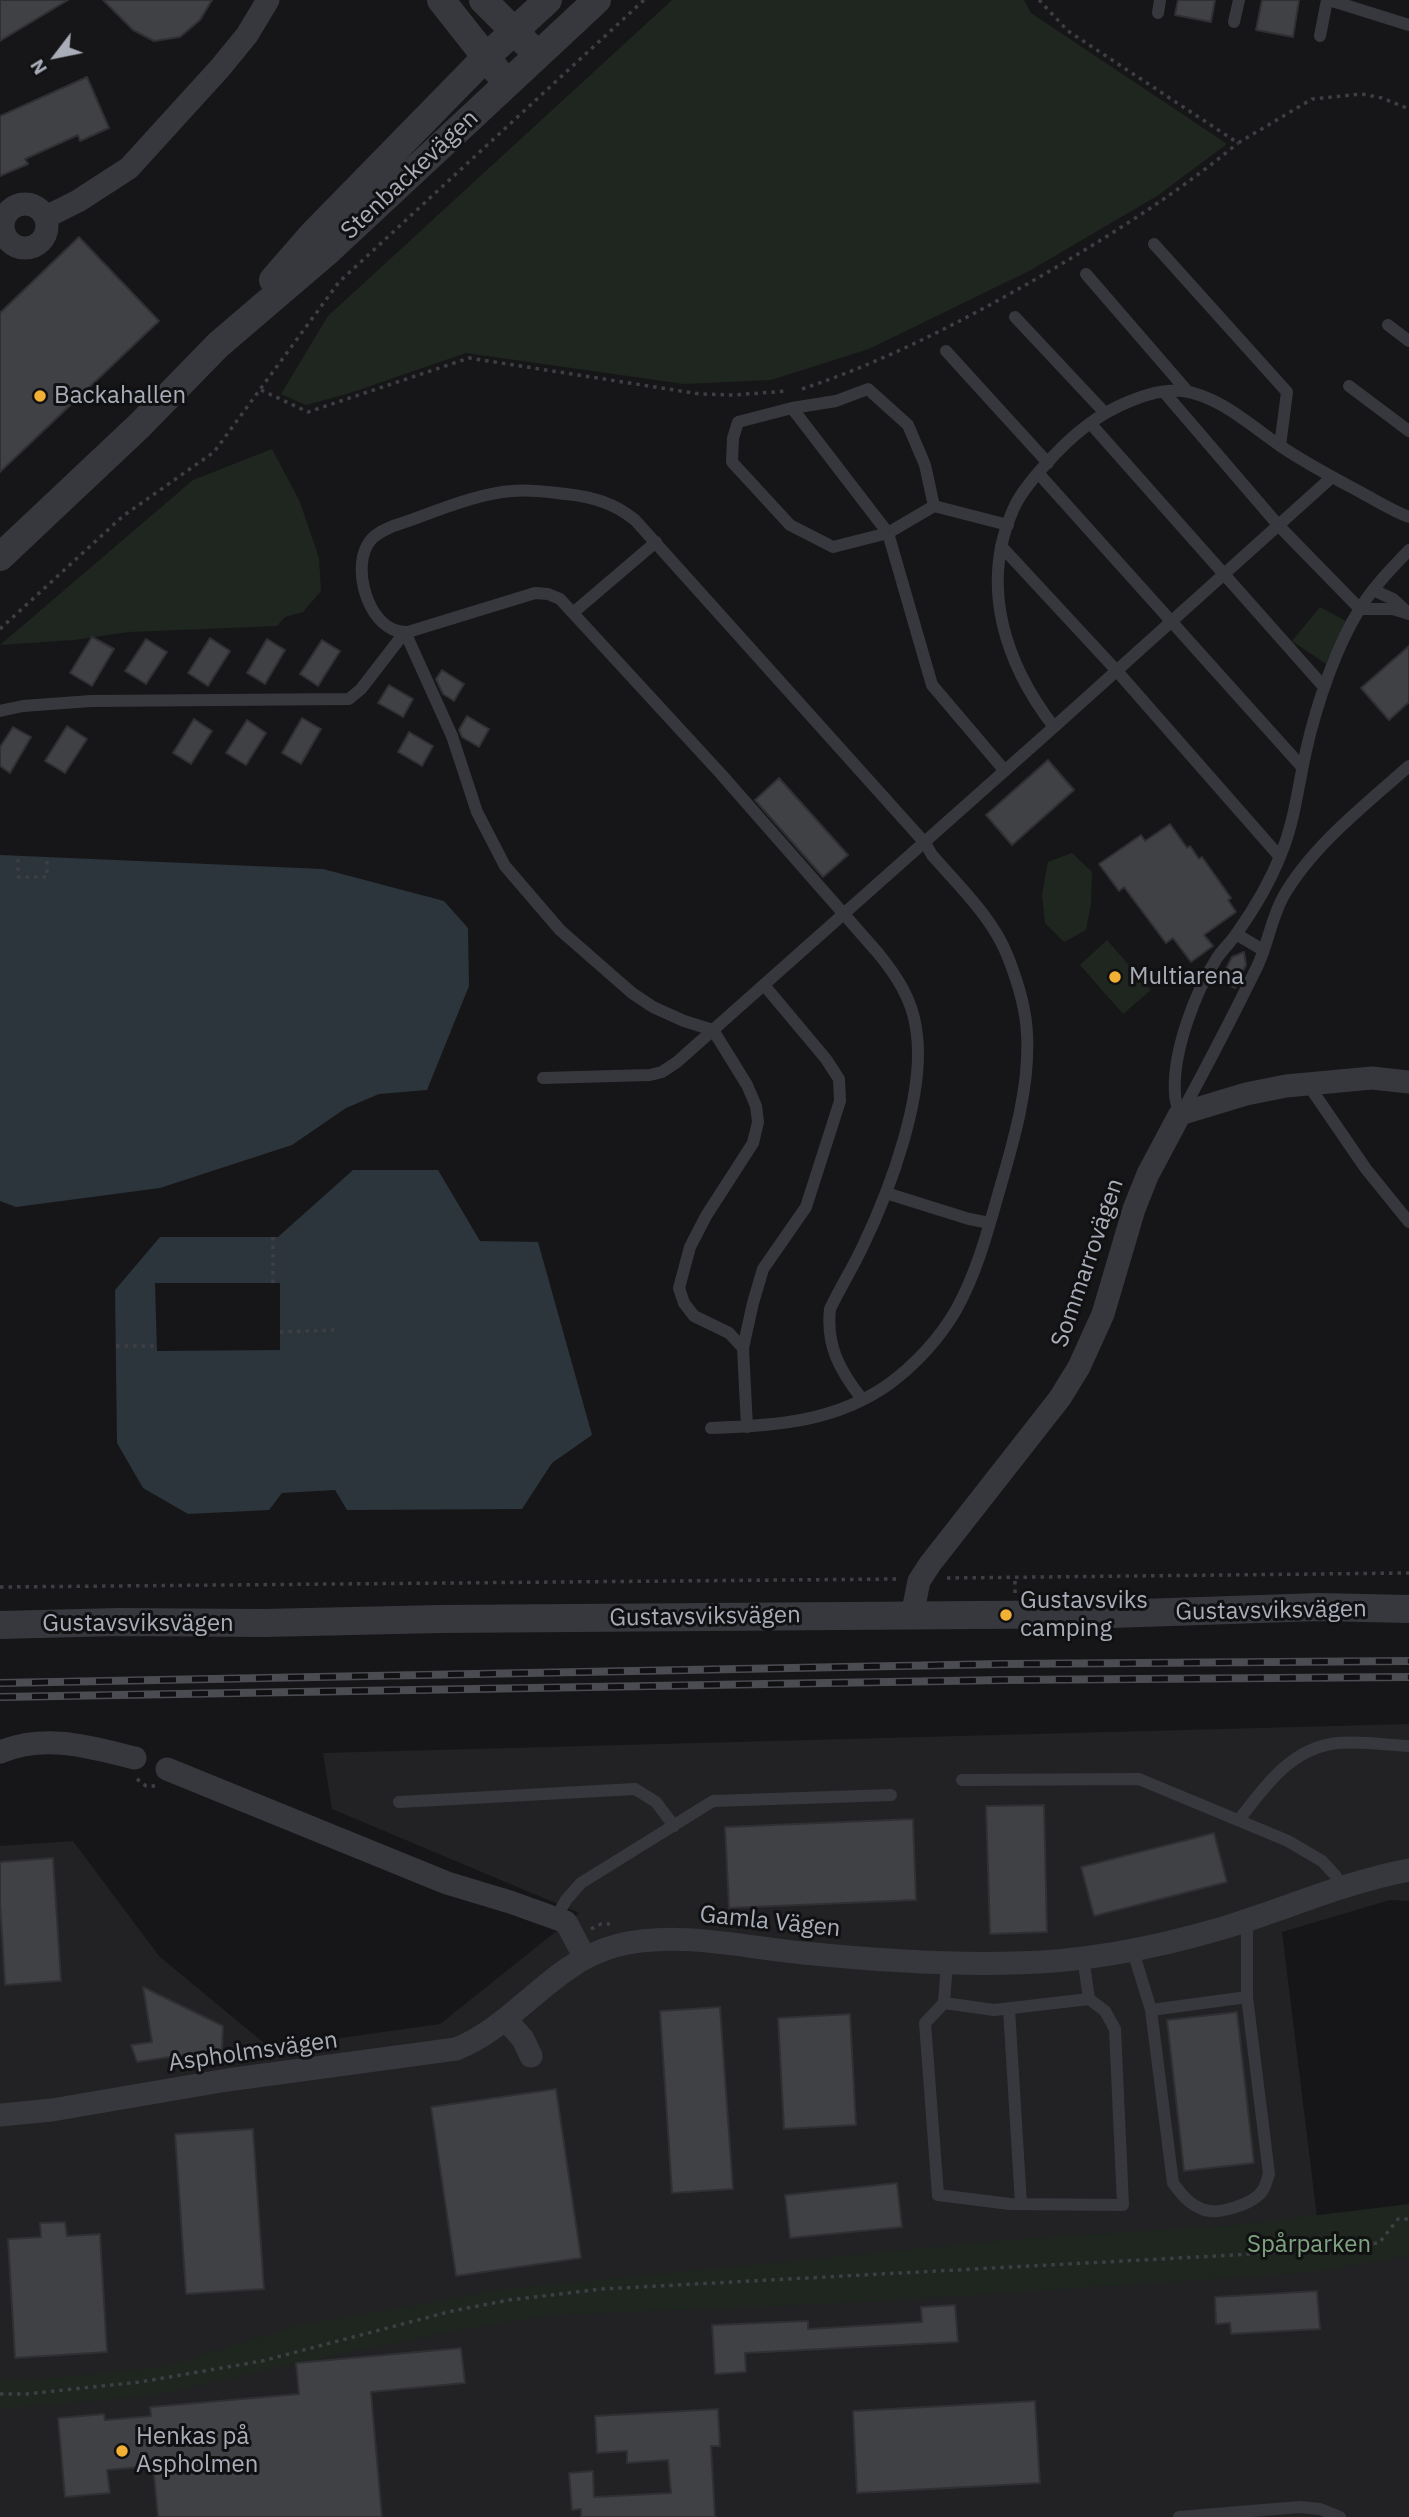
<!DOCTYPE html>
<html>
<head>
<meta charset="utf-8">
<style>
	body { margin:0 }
	#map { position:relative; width:1409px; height:2517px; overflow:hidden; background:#161618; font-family:"IBM Plex Sans",sans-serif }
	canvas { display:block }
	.north { position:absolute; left:21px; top:21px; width:70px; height:70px; -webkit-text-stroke:5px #111113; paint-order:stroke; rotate:238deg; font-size:19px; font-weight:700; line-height:28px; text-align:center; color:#a8adb8 }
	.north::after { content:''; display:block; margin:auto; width:24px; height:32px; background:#a8adb8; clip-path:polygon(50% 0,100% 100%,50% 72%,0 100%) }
</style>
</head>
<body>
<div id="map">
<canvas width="1409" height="2517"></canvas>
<div class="north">N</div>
</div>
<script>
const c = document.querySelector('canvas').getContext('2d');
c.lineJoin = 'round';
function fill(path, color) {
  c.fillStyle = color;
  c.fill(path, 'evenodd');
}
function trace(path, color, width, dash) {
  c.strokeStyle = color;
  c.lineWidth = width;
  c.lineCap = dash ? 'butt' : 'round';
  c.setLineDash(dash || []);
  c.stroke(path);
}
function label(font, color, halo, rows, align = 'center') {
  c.font = font + ' "IBM Plex Sans",sans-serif';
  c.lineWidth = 6;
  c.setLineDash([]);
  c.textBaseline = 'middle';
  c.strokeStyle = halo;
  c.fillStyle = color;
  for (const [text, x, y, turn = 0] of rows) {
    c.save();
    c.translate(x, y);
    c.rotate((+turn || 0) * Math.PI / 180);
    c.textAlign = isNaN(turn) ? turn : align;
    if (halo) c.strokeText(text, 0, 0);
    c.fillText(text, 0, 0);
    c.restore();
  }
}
const built = new Path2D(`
	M1409,1724V1901L1390,1900L1282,1932L1318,2225L1409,2237V2517H0V1846L73,1841L159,1956L270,2048L440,2024L579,1913L332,1809L323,1753Z`);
const green = new Path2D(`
	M672,0H1024L1031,13L1227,144L1157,196L1031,270L869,349L771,380L684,384L466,353L347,394L306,405L281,394L328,316Z
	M272,449L299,500L310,531L319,558L321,591L303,612L285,617L277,626L129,632L74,640L0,645L193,480Z
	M1320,607L1346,621L1326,664L1292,641Z
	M1072,853L1092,872L1091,904L1086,930L1064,942L1045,923L1042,894L1048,862Z
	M1107,940L1151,990L1123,1014L1080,965Z
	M1409,2204V2256L1306,2273L868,2302L555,2315L455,2331L296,2363L159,2395L0,2409V2380L55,2378L168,2366L294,2326L504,2289L1018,2239L1237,2225Z`);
const water = new Path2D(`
	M0,855L323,869L444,901L468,928L469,986L427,1090L379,1094L346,1108L292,1145L160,1188L16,1207L0,1201Z
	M353,1170H438L480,1241L538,1242L592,1435L552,1463L522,1509L347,1510L335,1490L282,1493L269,1510L188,1514L143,1488L117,1443L115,1290L160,1237H278ZM155,1283H280V1350L157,1351Z`);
const building = new Path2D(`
	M0,0H68L0,41Z
	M103,0H212L200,20L180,37L154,41L133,30Z
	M1178,0H1215L1211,22L1175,15Z
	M1262,0H1299L1293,37L1256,30Z
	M87,77L109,128L80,141L78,135L25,159L28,164L0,176V116Z
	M79,237L159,321L0,472V313Z
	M92,637L114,649L92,686L70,673Z
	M210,638L230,651L208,686L188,673Z
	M146,639L167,652L146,684L125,671Z
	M267,639L285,650L265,684L247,673Z
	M322,640L340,651L318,686L300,674Z
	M1409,646V702L1389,720L1361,688Z
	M442,670L464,684L454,701L443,694L436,679Z
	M389,685L413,699L403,717L378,703Z
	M467,716L489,729L479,747L462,737L459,730Z
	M302,718L321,729L301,764L282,753Z
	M194,719L212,731L191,764L173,753Z
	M247,720L266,733L246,765L226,753Z
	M67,726L87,739L65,773L45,761Z
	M13,727L31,737L10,773L0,766V747Z
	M409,732L433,746L422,766L398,752Z
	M1048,760L1074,790L1012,845L986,815Z
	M779,778L848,855L823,877L755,800Z
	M1170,824L1187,848L1190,846L1199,859L1202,857L1231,898L1228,900L1236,912L1204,935L1213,946L1191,962L1173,938L1166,943L1124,887L1119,891L1099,864L1141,835L1145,841Z
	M1244,952L1246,965L1235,988L1220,981L1232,957Z
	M1044,1805L1047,1932L990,1934L986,1806Z
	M913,1819L916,1900L729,1908L725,1827Z
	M1214,1833L1227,1882L1094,1916L1081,1867Z
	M53,1858L61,1981L5,1985L0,1903V1862Z
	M143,1987L223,2026L222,2049L137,2062L131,2045L152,2042Z
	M720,2007L733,2189L672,2193L660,2011Z
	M1237,2012L1254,2163L1184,2171L1167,2020Z
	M850,2014L856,2125L784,2129L778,2018Z
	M556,2089L581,2258L456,2276L431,2107Z
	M253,2129L264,2289L186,2294L175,2134Z
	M897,2183L902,2227L790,2238L785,2195Z
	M65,2222L67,2236L100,2234L107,2352L15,2358L8,2239L41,2237L40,2223Z
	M1317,2291L1320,2329L1231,2334L1230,2323L1216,2324L1215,2297Z
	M955,2305L958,2342L745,2353L746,2372L715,2374L712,2325L808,2321V2329L922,2322L921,2307Z
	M461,2348L465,2383L371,2392L382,2517H158L153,2466L107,2470L110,2493L65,2497L58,2418L104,2414L105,2420L151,2416L150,2407L299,2394L296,2363Z
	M1035,2401L1040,2483L857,2493L853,2411Z
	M718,2409L720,2446H711L715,2517H581V2509L572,2510L569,2473L593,2471L594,2497L671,2493L668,2460L627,2463V2451L597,2453L595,2416Z`);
const path = new Path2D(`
	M1039,0L1068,31L1238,143L1312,99L1362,94L1382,98L1409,109
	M802,389C889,360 969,318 1048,272C1114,233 1179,192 1238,143
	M261,390L308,412L469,358L700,394L733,395L787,391
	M0,629L123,516L214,452L339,282L644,0
	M18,859V877H47V861
	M273,1237V1283
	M280,1332L338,1330
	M116,1346H156
	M947,1578L1409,1573
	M0,1587L897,1579
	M1015,1593V1577
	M137,1779L146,1786H155
	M591,1929L601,1924H610
	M0,2394H26L140,2382L262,2361L452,2311L509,2300L602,2289L1235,2255L1379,2243L1398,2219H1409`);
const service = new Path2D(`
	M1329,0L1409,25
	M1158,13L1160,0
	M1234,22L1239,0
	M1320,36L1327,0
	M1154,244L1287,392L1280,446
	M1086,274L1188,392
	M1015,317L1105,413
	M1388,325L1409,341
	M946,351L1048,463
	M1349,386L1409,431
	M1164,392L1279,526L1360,609H1393L1409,614
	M792,408L888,533L932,685L1005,771
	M1090,423L1324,687
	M1039,474L1302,767
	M934,506L925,465L908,425L868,389L836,401L792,408L738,422L733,438L732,462L790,525L833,547L888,533L934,506L1008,525
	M1001,546L1116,670L1280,857
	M1373,590L1393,599L1406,611
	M574,612L656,542
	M0,711L23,706L91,701L349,699L361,689L405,632L452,736L477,812L505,866L560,930L632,993L653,1007L684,1021L713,1030L747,1085L756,1106L758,1122L753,1143L706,1216L690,1247L679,1288L684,1303L694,1316L729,1333L743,1348
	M1054,727C1006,665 979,587 1013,510C1023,485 1064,443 1085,427C1109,408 1153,387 1183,391C1219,396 1250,425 1279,445C1305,463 1334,478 1362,493C1377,501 1393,511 1409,517
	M1236,934L1263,950
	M543,1078L650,1075L662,1072L677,1062L1054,727L1332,477
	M1307,1083L1366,1169L1409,1222
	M1180,1114C1178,1108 1175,1101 1175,1094C1172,1053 1195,992 1217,958C1223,949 1231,942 1237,933C1254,909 1270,882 1281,854C1295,820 1298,786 1306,751C1316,706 1336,646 1361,607C1374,586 1392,568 1409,550
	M1181,1114C1207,1066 1233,1016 1257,967C1268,944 1271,919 1283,897C1312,846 1366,804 1409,766
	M886,1193L969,1219L990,1223
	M747,1427L743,1348L753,1303L763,1269L806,1207L840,1101L839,1079L826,1059L764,985
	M711,1428C774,1426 836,1422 889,1384C915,1365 940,1338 956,1310C976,1274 987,1234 998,1195C1013,1143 1030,1088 1027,1034C1026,1008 1017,980 1008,957C993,918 959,886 932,855L925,843L635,520C614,503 593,497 566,494C548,492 530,489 512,491C472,494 431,514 393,526C384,530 375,534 370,541C352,564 365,616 392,629C396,631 403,632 408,632L535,593L548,594L560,599L721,774L878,953C896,975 912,999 916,1028C927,1092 890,1190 862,1248C852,1269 840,1288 830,1309C826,1346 840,1371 862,1399
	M962,1780L1139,1779L1288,1841L1322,1861L1335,1875L1342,1887
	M399,1802L635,1789L656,1802L674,1826
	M1239,1820C1264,1787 1292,1747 1338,1743C1361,1741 1386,1745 1409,1746
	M556,1918L566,1900L581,1883L713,1801L891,1795
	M1132,1948L1151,2010L1173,2183C1181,2194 1189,2204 1202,2209C1217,2216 1254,2204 1263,2190C1266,2185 1267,2179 1269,2174L1247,1997V1919
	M947,1962L944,2003L925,2023L938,2195L1010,2204L1123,2205L1115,2029L1105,2011L1089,1999L1083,1957
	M944,2003L994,2010L1089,1999
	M1009,2009L1021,2204
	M1151,2010L1247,1997
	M1179,2517L1300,2507L1320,2509L1340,2517`);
const minor = new Path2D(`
	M3 226a22 22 0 1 1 44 0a22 22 0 1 1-44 0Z
	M46,217L78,201L129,168L220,68L247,35L268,0
	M912,1616L919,1581L930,1564L1060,1398L1079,1367L1103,1314L1134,1209L1148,1174L1180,1114L1246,1094L1286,1086L1372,1078L1409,1082
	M0,1752C46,1733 90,1747 135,1758
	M167,1769L447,1883L510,1902L566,1922L585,1958
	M506,2020L523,2039L531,2056
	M0,2115L52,2110L227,2080L456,2049C516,2025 552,1963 615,1946C676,1930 742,1947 804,1953C873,1960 945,1965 1015,1963C1082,1962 1158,1947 1223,1928C1285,1909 1345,1882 1409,1870`);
const tertiary = new Path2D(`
	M441,0L497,71
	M483,0L527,44
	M273,280L313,234L486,57L548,0
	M0,557L140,425L218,345L329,250L597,0
	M0,1625L119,1622L264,1623L440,1619L1112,1614L1319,1607L1409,1609`);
const rail = new Path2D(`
	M0,1683L1002,1664L1409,1661
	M0,1697L1004,1680L1409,1677`);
const markers = [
	[40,396,7,"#f2b134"],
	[1115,977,7,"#f2b134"],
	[1006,1615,7,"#f2b134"],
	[122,2451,7,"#f2b134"]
];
const streetNames = [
	["Stenbackevägen",410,175,-43],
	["Sommarrovägen",1088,1263,-71],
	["Gustavsviksvägen",1271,1611,-1],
	["Gustavsviksvägen",705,1617,-1],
	["Gustavsviksvägen",138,1624],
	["Gamla Vägen",770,1922,6],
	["Aspholmsvägen",253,2052,-8]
];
const poiNames = [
	["Backahallen",54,396],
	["Multiarena",1129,977],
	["Gustavsviks",1020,1601],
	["camping",1020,1629],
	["Henkas på",136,2437],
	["Aspholmen",136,2465]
];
const parkNames = [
	["Spårparken",1309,2245]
];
fill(built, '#222225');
fill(green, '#1e261f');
fill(water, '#2c353c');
fill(building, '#404145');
trace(building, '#303034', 2);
trace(path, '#3d3f44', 3.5, [3.5, 5]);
trace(service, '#37383d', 12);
trace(minor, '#37383d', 23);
trace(tertiary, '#37383d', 28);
trace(rail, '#4a4c52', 8);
trace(rail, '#111113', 5, [16]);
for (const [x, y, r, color] of markers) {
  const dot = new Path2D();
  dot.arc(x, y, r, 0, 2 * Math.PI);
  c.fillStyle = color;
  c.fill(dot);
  trace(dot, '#111113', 2.5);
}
label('24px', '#a8adb8', '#111113', streetNames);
label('24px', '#a8adb8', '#111113', poiNames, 'left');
label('24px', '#7fa381', '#111113', parkNames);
</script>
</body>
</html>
